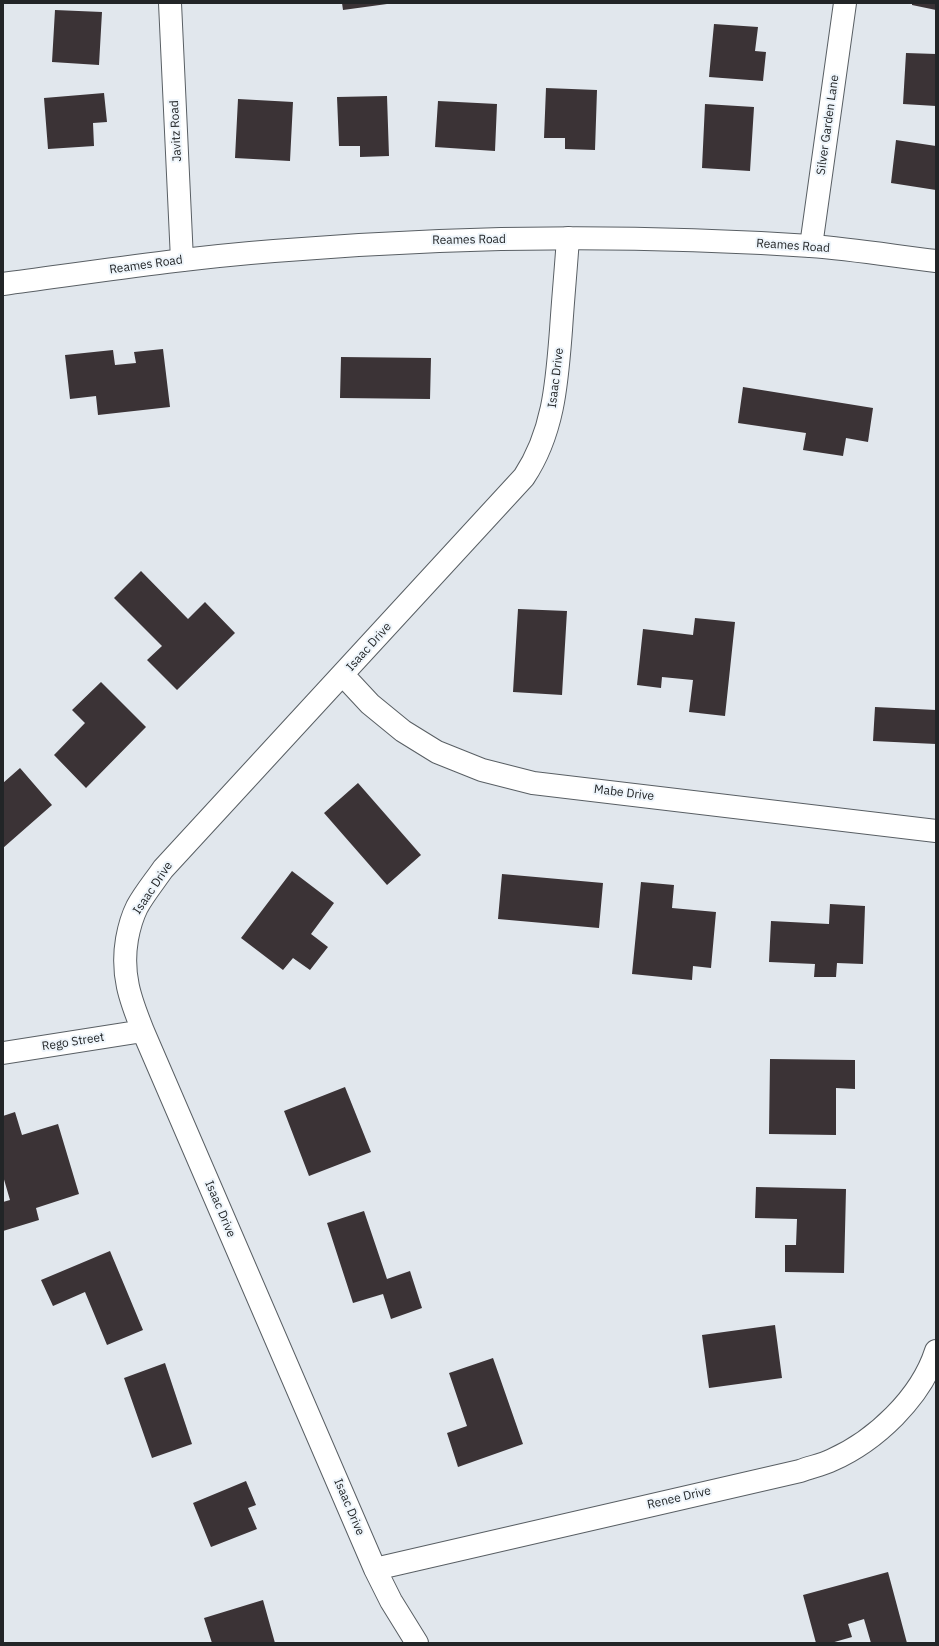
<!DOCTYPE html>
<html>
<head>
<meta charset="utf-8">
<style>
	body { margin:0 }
	#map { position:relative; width:939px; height:1646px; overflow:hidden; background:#e1e7ed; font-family:"IBM Plex Sans",sans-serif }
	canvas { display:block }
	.frame { position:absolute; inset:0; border:4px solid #222527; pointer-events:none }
</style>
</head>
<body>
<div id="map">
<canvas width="939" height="1646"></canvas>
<div class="frame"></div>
</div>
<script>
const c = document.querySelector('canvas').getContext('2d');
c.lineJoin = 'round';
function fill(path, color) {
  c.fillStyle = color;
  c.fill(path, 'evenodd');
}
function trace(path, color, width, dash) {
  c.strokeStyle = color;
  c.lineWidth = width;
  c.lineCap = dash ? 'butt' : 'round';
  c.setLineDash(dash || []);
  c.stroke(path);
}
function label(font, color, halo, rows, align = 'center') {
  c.font = font + ' "IBM Plex Sans",sans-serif';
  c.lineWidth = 4;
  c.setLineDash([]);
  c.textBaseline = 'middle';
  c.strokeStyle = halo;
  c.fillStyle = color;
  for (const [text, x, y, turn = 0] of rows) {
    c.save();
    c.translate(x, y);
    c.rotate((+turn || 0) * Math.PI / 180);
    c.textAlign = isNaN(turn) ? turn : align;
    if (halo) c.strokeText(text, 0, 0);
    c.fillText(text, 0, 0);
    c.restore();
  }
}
const building = new Path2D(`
	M342,3H387V4L343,10Z
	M912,3H936V10L912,5Z
	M55,10L102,12L99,65L52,62Z
	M714,24L758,27L755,51L766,52L763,81L709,77Z
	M906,53L936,54V106L903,104Z
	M546,88L597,90L595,150L565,149V138H544Z
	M104,93L107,122L93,123L94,146L48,149L44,98Z
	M387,96L389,156L360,157V146H339L337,97Z
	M238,99L293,102L290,161L235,158Z
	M438,101L497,104L495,151L435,147Z
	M705,104L754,107L750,171L702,168Z
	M896,140L936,146V190L891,183Z
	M163,349L170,407L98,415L96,396L70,399L65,355L113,350L115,365L136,363L134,352Z
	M341,357L431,358L430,399L340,398Z
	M743,387L873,408L868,442L846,438L843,456L803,450L806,433L738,423Z
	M141,571L188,619L205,602L235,633L177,690L147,660L162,646L114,598Z
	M518,609L567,611L562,695L513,692Z
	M695,618L735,622L725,716L689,712L693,680L662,677L661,688L637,685L643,629L693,635Z
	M101,682L146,727L86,788L54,755L85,723L72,710Z
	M875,707L936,710V744L873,741Z
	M20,768L52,805L3,848V783Z
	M358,783L421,855L387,885L324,813Z
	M292,871L334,903L311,934L328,947L310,970L293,958L283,970L241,938Z
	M502,874L603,883L599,928L498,919Z
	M641,882L674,885L672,908L716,912L711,968L693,966L692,980L632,974Z
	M830,904L865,906L863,964L837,963L836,977H814L815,964L769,962L771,921L829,924Z
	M770,1059L855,1060V1089L836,1088V1135L769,1134Z
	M345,1087L371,1152L309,1176L284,1111Z
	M15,1112L22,1135L58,1124L79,1194L36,1208L39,1220L3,1231V1202L10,1200L3,1176V1116Z
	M756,1187L846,1189L844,1273L785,1272V1245H796L797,1219L755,1218Z
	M364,1211L387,1279L410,1271L422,1308L391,1319L383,1294L353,1303L327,1223Z
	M110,1251L143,1330L107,1345L85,1292L53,1306L41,1280Z
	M775,1325L782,1378L709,1388L702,1335Z
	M493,1358L523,1444L458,1467L447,1433L467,1426L449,1373Z
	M165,1363L192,1444L152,1458L124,1378Z
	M246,1481L256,1505L248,1508L257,1529L211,1547L193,1503Z
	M888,1572L907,1643H871L864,1619L848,1624L852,1637L831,1643H816L803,1595Z
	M263,1600L275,1643H212L204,1618Z`);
const minor = new Path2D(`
	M170,3L182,260
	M811,246L845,3
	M343,675L370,704L403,731L437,752L482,770L533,783L936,831
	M3,1053L143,1031
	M375,1569L800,1471C810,1467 822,1465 832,1460C875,1441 921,1398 936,1351
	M417,1643L391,1601L375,1569L143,1031C130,999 121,974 127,939C129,928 132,917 137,907C144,894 154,882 163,869L524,477C554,432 557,381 561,330C563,299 566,268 568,238`);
const secondary = new Path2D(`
	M3,284C93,272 183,258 274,251C452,236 631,234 810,246C852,249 894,256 936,261`);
const streetNames = [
	["Silver Garden Lane",828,125,-82],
	["Javitz Road",176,131,-93],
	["Reames Road",469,240,-1],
	["Reames Road",793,246,4],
	["Reames Road",146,265,-8],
	["Isaac Drive",556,378,-83],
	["Isaac Drive",369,647,-48],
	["Mabe Drive",624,793,7],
	["Isaac Drive",153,888,-56],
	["Rego Street",73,1042,-9],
	["Isaac Drive",220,1209,67],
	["Renee Drive",679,1498,-13],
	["Isaac Drive",349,1507,67]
];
fill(building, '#3b3336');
trace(minor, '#595f64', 24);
trace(secondary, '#595f64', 24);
trace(minor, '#fff', 22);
trace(secondary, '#fff', 22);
label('12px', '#222527', '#eef5fb', streetNames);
</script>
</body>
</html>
